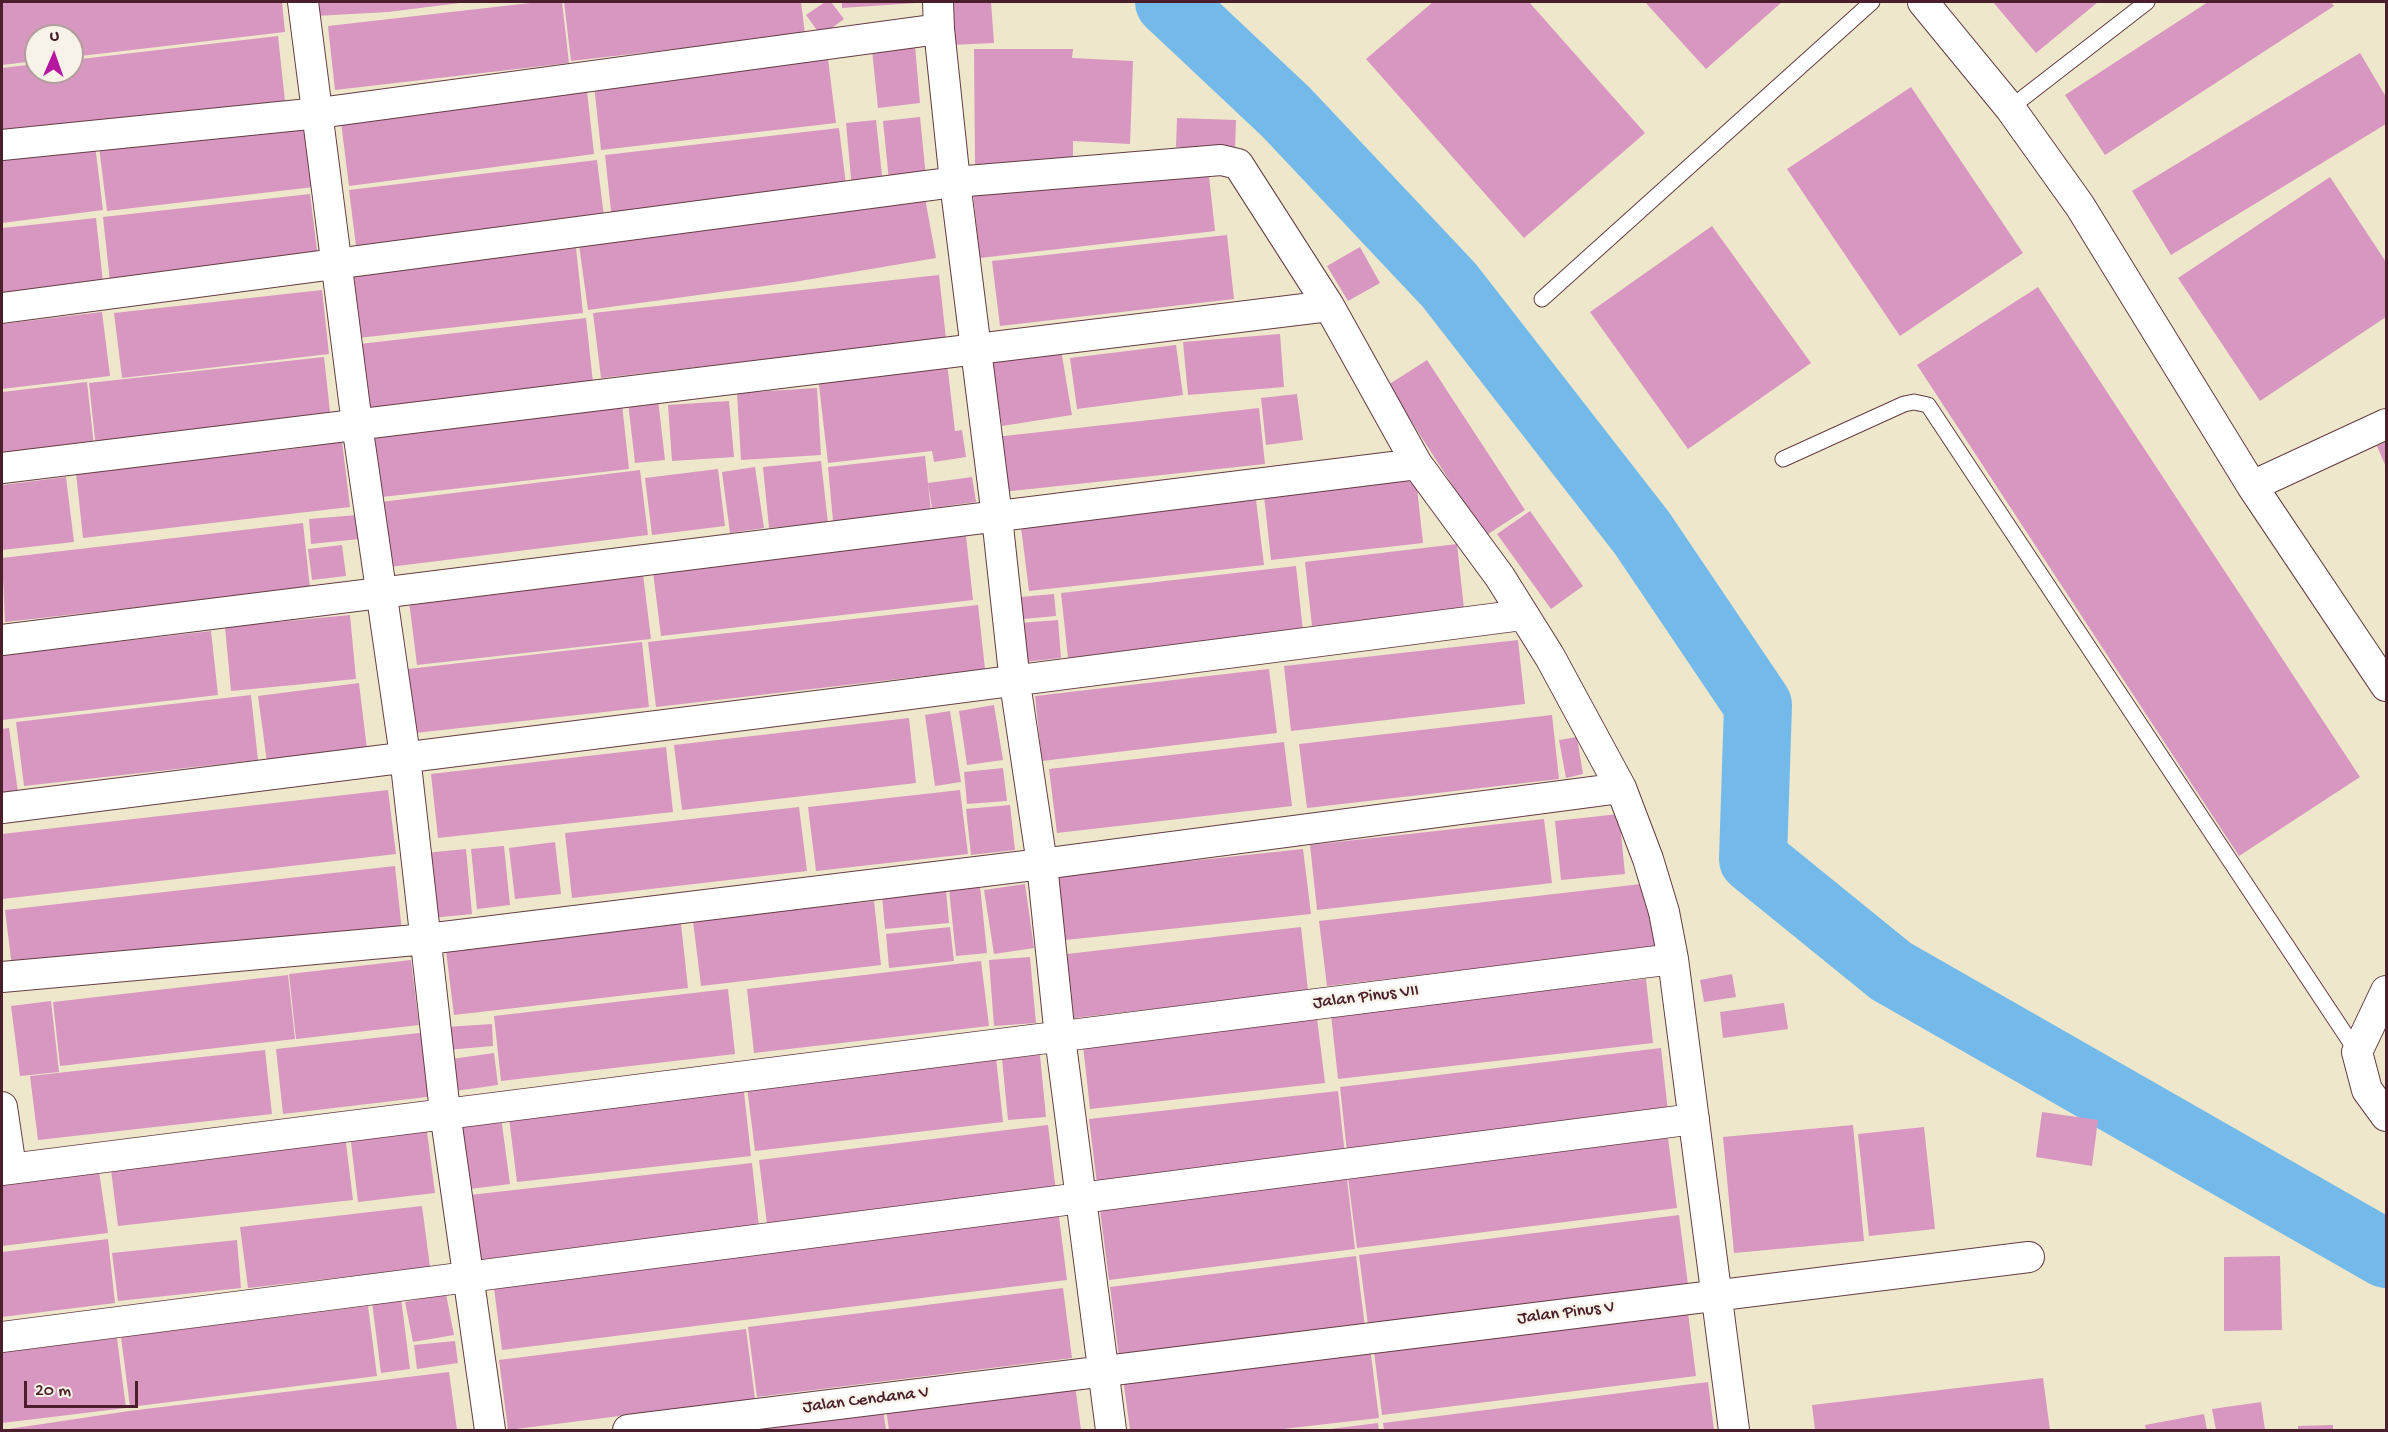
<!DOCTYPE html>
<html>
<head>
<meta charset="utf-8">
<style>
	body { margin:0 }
	#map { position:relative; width:2388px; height:1432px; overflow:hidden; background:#eee7cc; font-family:"Gochi Hand",sans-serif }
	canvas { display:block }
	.frame { position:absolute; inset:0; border:3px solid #4a1f2b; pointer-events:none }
	.north { position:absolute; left:24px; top:24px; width:60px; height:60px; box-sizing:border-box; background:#f7f3e8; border:2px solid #b29e9c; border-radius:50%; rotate:2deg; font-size:16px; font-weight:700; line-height:24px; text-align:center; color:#4a1f2b }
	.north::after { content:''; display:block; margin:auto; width:21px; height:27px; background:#b5179e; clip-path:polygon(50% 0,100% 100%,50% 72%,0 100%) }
	.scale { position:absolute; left:24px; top:1381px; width:114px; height:27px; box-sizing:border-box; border:3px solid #4a1f2b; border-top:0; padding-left:8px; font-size:18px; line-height:21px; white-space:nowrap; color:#4a1f2b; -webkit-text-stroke:4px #f7f3e8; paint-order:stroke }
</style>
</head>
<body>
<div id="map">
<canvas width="2388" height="1432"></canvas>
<div class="frame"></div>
<div class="north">U</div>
<div class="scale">20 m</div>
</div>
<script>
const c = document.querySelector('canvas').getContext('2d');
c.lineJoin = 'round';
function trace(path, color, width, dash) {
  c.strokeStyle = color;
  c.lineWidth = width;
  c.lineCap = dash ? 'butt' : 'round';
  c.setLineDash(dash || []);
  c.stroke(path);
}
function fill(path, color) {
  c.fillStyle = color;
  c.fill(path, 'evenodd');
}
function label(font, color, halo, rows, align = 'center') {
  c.font = font + ' "Gochi Hand",sans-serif';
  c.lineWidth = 5;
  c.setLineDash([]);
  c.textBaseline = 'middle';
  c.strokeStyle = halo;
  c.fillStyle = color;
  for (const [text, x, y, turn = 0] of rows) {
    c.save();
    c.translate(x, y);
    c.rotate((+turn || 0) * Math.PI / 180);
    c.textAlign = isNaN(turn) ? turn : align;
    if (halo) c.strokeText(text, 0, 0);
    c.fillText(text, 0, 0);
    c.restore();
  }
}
const river = new Path2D(`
	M1169,2L1286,112L1449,285L1642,533L1758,705L1753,859L1891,971L2386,1254`);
const building = new Path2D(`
	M2,2H282L285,32L72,57V36H36V61L2,65Z
	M315,2H460V3L388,12L316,16Z
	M539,2H562L569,63L335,90L328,26Z
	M564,2H801L805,34L571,61Z
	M825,2H831L844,19L821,36L806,15Z
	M842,2H916V3L842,8Z
	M947,2H991L994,43L950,45Z
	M1433,2H1529L1645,133L1524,238L1366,59Z
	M1645,2H1782L1706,69Z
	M1993,2H2098L2036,53Z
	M2208,2H2331L2334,6L2105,155L2065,95Z
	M278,36L285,101L2,133V68L36,64V72H72V60Z
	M915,46L920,103L878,108L872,50Z
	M974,49H1073L1072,58L1133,61L1130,144L1073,141V164H975Z
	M2360,53L2386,97V124L2171,255L2132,191Z
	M828,59L836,123L601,150L594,85Z
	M1911,87L2023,253L1900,336L1787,169Z
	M587,91L594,154L349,186L341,122Z
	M920,117L926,177L889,181L883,121Z
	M1177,118L1236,120L1235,149L1176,147Z
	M876,120L883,185L852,189L846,123Z
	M307,123L314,187L107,211L99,147Z
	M839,128L847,193L612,220L605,155Z
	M95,145L103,210L2,223V158Z
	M597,160L605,225L357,254L349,190Z
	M1208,167L1215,231L980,258L973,193Z
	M2330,177L2386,262V317L2260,401L2178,278Z
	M310,194L318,258L110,282L103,217Z
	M925,198L936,258L794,282L588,310L579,245Z
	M96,218L103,282L2,293V228Z
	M1712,226L1811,363L1688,449L1590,312Z
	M1227,235L1234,299L1000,326L992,261Z
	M1360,247L1380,283L1348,301L1327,266Z
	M576,248L583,313L349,339L341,274Z
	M939,275L946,339L601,378L593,313Z
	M2038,287L2360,777L2239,856L1917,365Z
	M322,290L329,354L122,378L114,313Z
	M102,312L110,376L2,389V324Z
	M586,318L593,383L358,409L351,345Z
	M1280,334L1284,387L1188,395L1183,342Z
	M1060,344L1072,415L1002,426L990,356Z
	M1176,345L1183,395L1077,409L1070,358Z
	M324,357L331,421L96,448L89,383Z
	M1427,360L1525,510L1485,536L1388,385Z
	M947,363L955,431L962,430L966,457L934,462L932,451L828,463L818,377Z
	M87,382L94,446L2,457V392Z
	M817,388L821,455L741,460L737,393Z
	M1297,394L1303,440L1266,445L1261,398Z
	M658,399L665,460L635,463L628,402Z
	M729,401L734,457L672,461L668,405Z
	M622,404L629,469L382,497L373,437Z
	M1259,408L1265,464L1002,492L995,437Z
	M342,441L350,507L83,538L76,473L293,449Z
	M2386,442V467L2377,446Z
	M925,456L931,511L833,521L828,467Z
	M821,461L828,523L769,528L763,467Z
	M755,467L764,528L730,533L722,472Z
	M718,469L725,526L652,535L645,478Z
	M640,470L648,535L389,567L381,502Z
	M66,477L74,542L2,550V485Z
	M972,477L976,502L932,508L928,483Z
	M1416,479L1423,543L1271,560L1264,496Z
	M1256,500L1264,565L1029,591L1021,527Z
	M1530,511L1583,586L1551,609L1497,534Z
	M357,515L359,539L311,544L309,519Z
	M303,523L310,588L5,622L2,558Z
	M966,536L973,600L661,636L653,572Z
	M1457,544L1464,609L1312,626L1305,562Z
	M342,545L346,576L312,580L308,549Z
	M1296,566L1303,631L1068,658L1061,593Z
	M643,574L651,639L417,665L409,601Z
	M1054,594L1056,616L1012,620L1009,598Z
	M978,605L985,669L656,707L648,642Z
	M350,615L356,679L231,691L225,627Z
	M1058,620L1061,658L1024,662L1020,623Z
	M211,631L218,695L2,720V655Z
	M1518,640L1525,704L1291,731L1284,666Z
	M642,642L649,707L415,733L408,669Z
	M1269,669L1277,733L1042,761L1035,696Z
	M359,683L367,749L267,762L258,696Z
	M251,695L258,760L24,786L16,722Z
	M994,705L1003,760L967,765L959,711Z
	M950,711L961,782L935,786L925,715Z
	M1552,715L1559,779L1307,808L1299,744Z
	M909,718L916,783L682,810L674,745Z
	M9,728L19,799L2,802V729Z
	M1577,737L1583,774L1566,778L1559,740Z
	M1284,742L1292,806L1057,833L1049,769Z
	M666,747L673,812L438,838L431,774Z
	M1003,768L1007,801L967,804L964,772Z
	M388,790L396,854L2,899V834Z
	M960,790L968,854L816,871L808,807Z
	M1010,805L1015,850L971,855L966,809Z
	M799,807L807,871L572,898L565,833Z
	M1619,814L1625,874L1561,880L1555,821Z
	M1544,819L1552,883L1317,910L1310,845Z
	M555,842L561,894L515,899L509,848Z
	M504,846L510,905L477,909L471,849Z
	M466,849L472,914L432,918L425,853Z
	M1303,849L1311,914L1056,941L1049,876Z
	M395,866L402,931L13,975L5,910Z
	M1650,883L1657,947L1327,986L1319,921Z
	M1025,884L1034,948L994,954L984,890Z
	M980,886L987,953L956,956L949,889Z
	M946,890L949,923L885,929L882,896Z
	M874,901L881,965L701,986L693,921Z
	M681,924L688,988L454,1015L446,951Z
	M950,927L954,961L889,968L886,934Z
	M1301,927L1308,991L1074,1018L1067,954Z
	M1030,957L1036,1023L994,1026L989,960Z
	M411,960L419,1025L296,1039L289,974Z
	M981,961L989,1026L754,1053L747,989Z
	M1732,974L1736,997L1704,1002L1700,980Z
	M288,975L295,1039L60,1066L53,1002Z
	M1646,979L1653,1043L1338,1079L1331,1015Z
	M728,989L735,1054L501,1081L494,1016Z
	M51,1001L59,1072L20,1076L11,1006Z
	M1784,1003L1788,1029L1723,1038L1720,1012Z
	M1317,1018L1325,1083L1090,1109L1083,1045Z
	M492,1024L493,1046L447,1050L446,1027Z
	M428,1032L435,1096L283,1114L276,1049Z
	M1661,1048L1668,1112L1347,1152L1340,1087Z
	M265,1050L272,1114L38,1140L30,1076Z
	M494,1053L498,1085L455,1091L451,1059Z
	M1040,1055L1046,1117L1008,1120L1002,1059Z
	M996,1058L1003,1122L755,1151L747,1087Z
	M1338,1091L1345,1155L1097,1184L1089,1119Z
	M744,1092L751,1156L517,1182L509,1118Z
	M2042,1112L2098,1120L2092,1166L2036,1157Z
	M501,1117L510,1184L470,1189L461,1123Z
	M426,1124L435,1193L358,1202L350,1134Z
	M1048,1125L1056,1192L767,1224L759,1160Z
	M1853,1125L1864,1241L1734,1253L1723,1137Z
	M1924,1127L1935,1229L1869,1236L1858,1134Z
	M345,1135L353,1200L118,1226L110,1162Z
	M1668,1138L1677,1208L1357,1248L1348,1178Z
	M752,1163L759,1227L477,1260L470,1195Z
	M99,1171L108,1233L2,1246V1181Z
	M1347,1179L1355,1249L1109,1280L1100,1210Z
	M422,1206L430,1267L248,1288L240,1227Z
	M1058,1209L1067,1280L502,1350L493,1280Z
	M1679,1215L1688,1285L1368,1325L1359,1255Z
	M108,1239L115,1303L2,1317V1252Z
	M237,1240L241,1288L118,1301L112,1253Z
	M1356,1256L1365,1327L1119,1357L1110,1287Z
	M2280,1256L2282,1330L2224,1331V1257Z
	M1063,1288L1072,1358L757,1397L748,1327Z
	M446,1294L454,1335L413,1342L405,1302Z
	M401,1298L410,1369L381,1373L372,1302Z
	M1687,1305L1696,1376L1382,1415L1373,1344Z
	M368,1306L377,1376L130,1407L121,1337Z
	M746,1329L755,1399L508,1430L499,1360Z
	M117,1338L126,1408L2,1423V1352Z
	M455,1341L458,1363L417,1369L414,1345Z
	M1370,1347L1379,1418L1274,1430H1130L1123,1378Z
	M449,1372L457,1430H2L129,1411Z
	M2043,1378L2050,1430H1815L1812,1405Z
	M1708,1382L1714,1430H1384L1383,1423Z
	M1075,1385L1081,1430H889L886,1409Z
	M2261,1402L2265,1430H2216L2212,1409Z
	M883,1409L886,1430H722Z
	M2204,1414L2207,1430H2146L2145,1425Z
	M1378,1423L1379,1430H1330V1429Z
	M2333,1425V1430H2298V1426Z`);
const service = new Path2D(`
	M2010,108L2147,2
	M1542,299L1872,2
	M1783,459L1904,404L1914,402L1928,405L2357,1052`);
const minor = new Path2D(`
	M303,2L357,424L405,756L445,1112L490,1430
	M938,2L939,29L955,182L997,517L1015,683L1042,864L1060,1037L1111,1430
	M1923,2L2010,108L2080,206L2252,486L2386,686
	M2,145L319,113L939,29
	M2,308L955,182L1221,160L1238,164L1329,306L1417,464L1500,577L1550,657L1621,788L1648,859L1664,912L1673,959L1734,1430
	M2,468L1329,306
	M2252,486L2386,424
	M2,640L1417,464
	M2,808C508,743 1016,683 1522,615
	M2,977L427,939L1042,864L1621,788
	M2386,991L2357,1052L2367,1090L2386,1116
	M2,1107L11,1168
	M2,1170L1673,959
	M2,1337L1694,1119
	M628,1430L2029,1257`);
const streetNames = [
	["Jalan Pinus VII",1366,998,-7],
	["Jalan Pinus V",1566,1314,-7],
	["Jalan Cendana V",866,1401,-7]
];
trace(river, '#73baea', 68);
fill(building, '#d897c0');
trace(service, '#633d43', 17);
trace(minor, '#633d43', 32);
trace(service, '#fff', 15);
trace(minor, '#fff', 30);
label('18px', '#4a1f2b', '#f7f3e8', streetNames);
</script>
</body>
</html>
